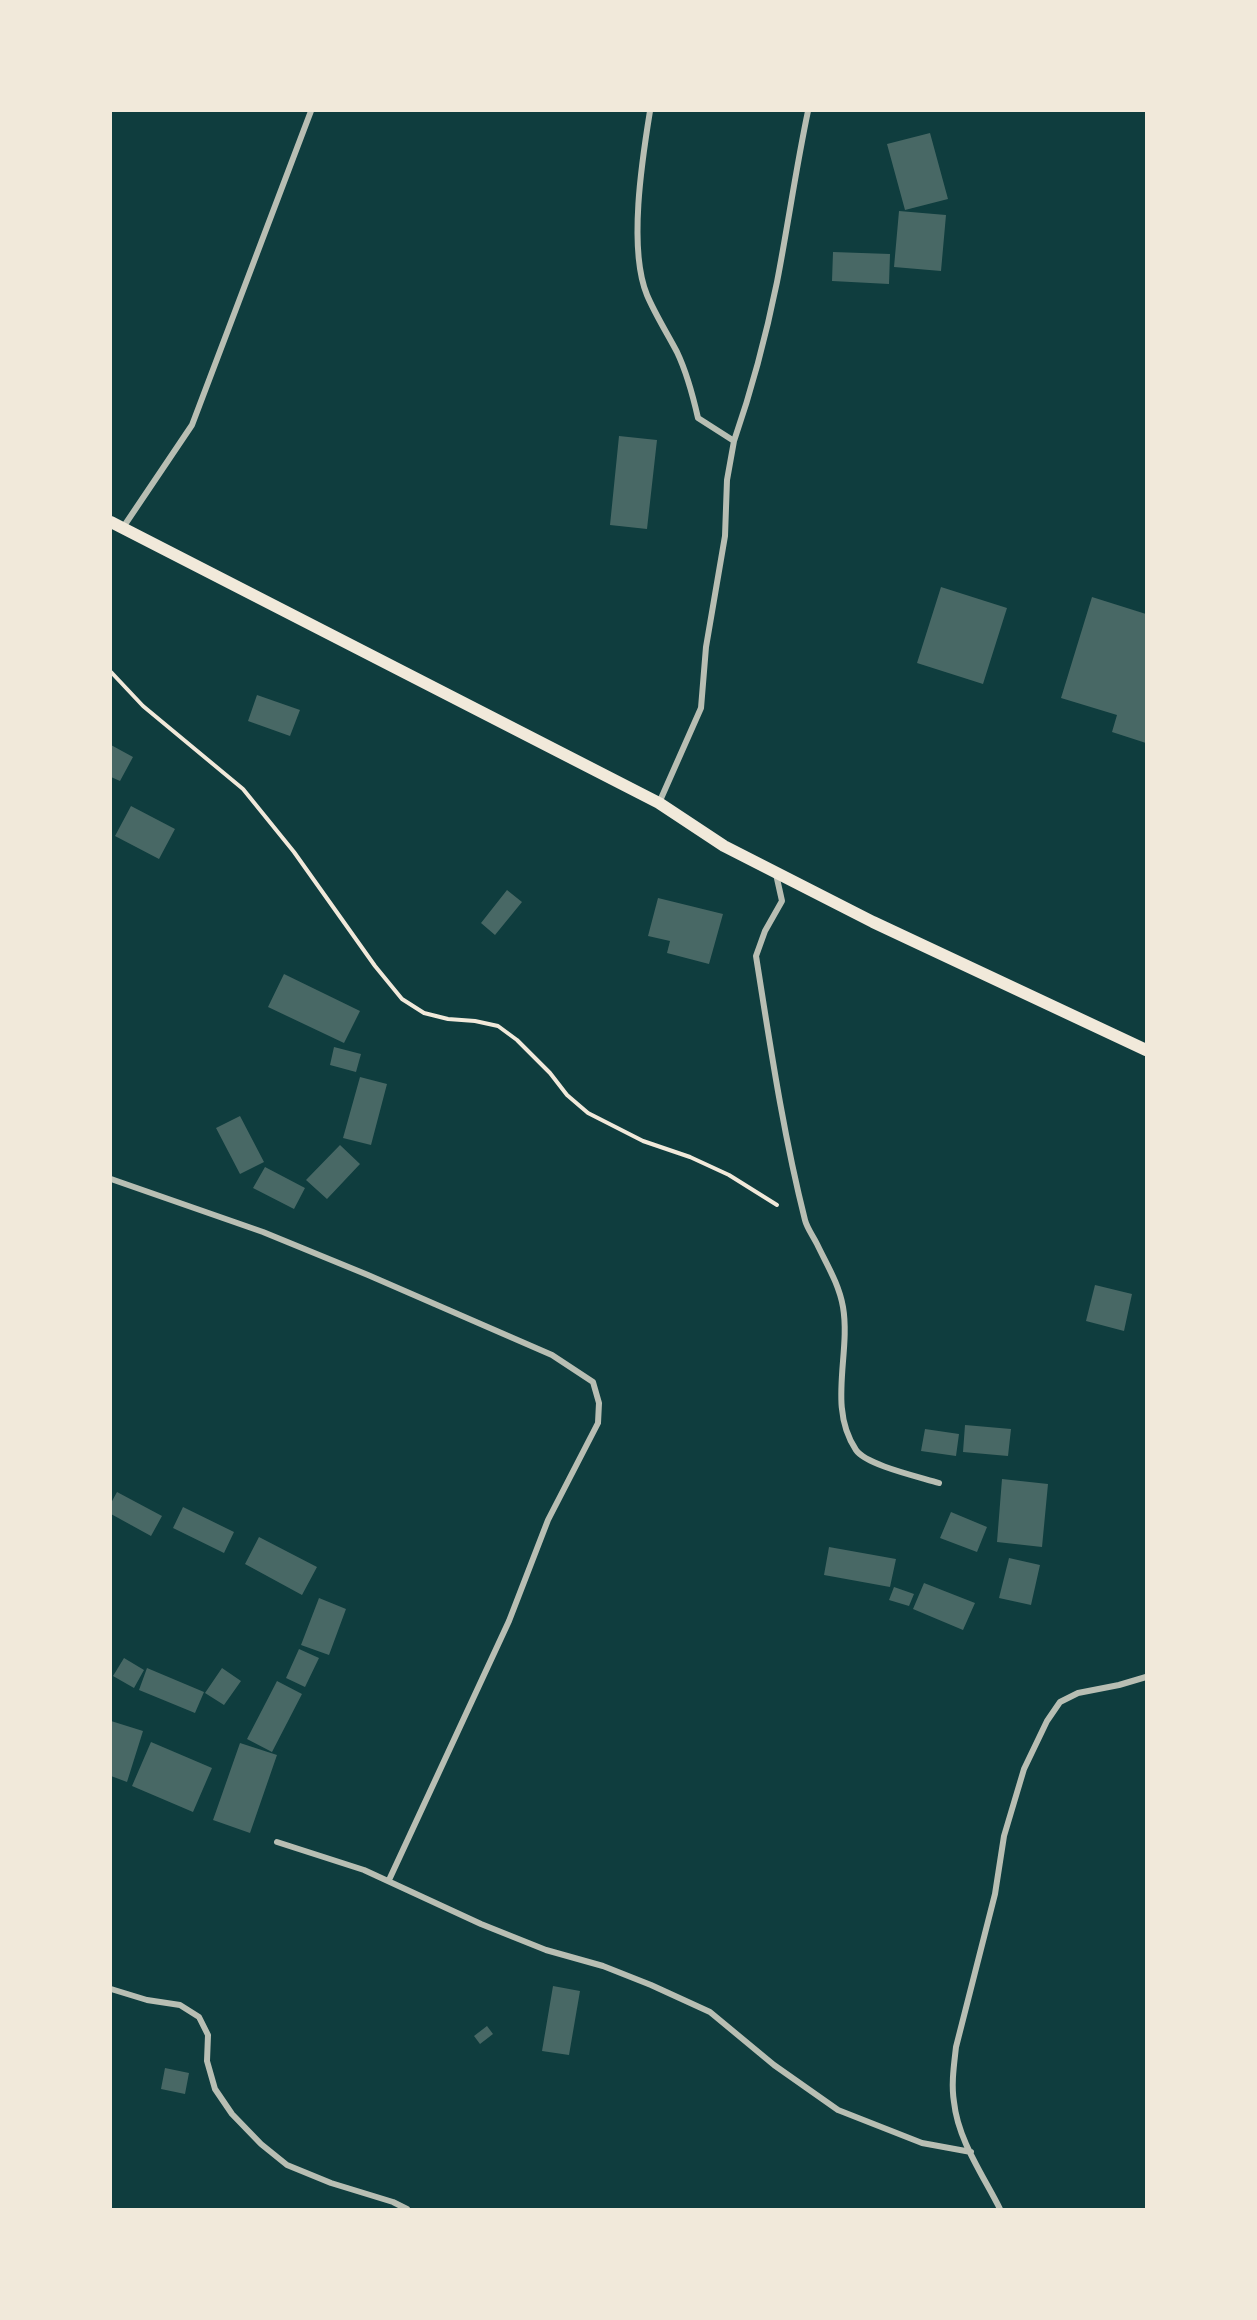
<!DOCTYPE html>
<html>
<head>
<meta charset="utf-8">
<style>
	body { margin:0 }
	#map { position:relative; width:1257px; height:2320px; overflow:hidden; background:#0f3d3e; font-family:Raleway,sans-serif }
	canvas { display:block }
	.frame { position:absolute; inset:0; border:112px solid #f1e9da; pointer-events:none }
</style>
</head>
<body>
<div id="map">
<canvas width="1257" height="2320"></canvas>
<div class="frame"></div>
</div>
<script>
const c = document.querySelector('canvas').getContext('2d');
c.lineJoin = 'round';
function fill(path, color) {
  c.fillStyle = color;
  c.fill(path, 'evenodd');
}
function trace(path, color, width, dash) {
  c.strokeStyle = color;
  c.lineWidth = width;
  c.lineCap = dash ? 'butt' : 'round';
  c.setLineDash(dash || []);
  c.stroke(path);
}
const building = new Path2D(`
	M930,133L948,199L905,210L887,144Z
	M899,211L946,215L941,271L894,267Z
	M833,252L890,254L889,284L832,281Z
	M619,436L657,440L647,529L610,525Z
	M941,587L1007,608L983,684L917,663Z
	M1092,597L1146,614V743L1112,732L1117,715L1061,698Z
	M257,695L300,710L290,736L248,721Z
	M111,745L133,757L120,781L111,777Z
	M131,806L175,829L159,859L115,836Z
	M507,890L522,902L495,935L481,923Z
	M658,898L723,914L709,964L667,953L670,941L648,936Z
	M284,974L360,1011L344,1043L268,1007Z
	M334,1047L361,1054L356,1072L330,1065Z
	M360,1077L387,1084L371,1145L343,1138Z
	M240,1116L264,1162L240,1174L216,1128Z
	M340,1145L360,1164L327,1199L306,1180Z
	M265,1167L305,1188L294,1209L253,1188Z
	M1095,1285L1132,1294L1124,1331L1086,1321Z
	M965,1425L1011,1429L1008,1456L963,1452Z
	M925,1429L959,1434L956,1456L921,1451Z
	M1002,1479L1048,1484L1042,1547L997,1542Z
	M117,1492L162,1516L151,1536L111,1514V1503Z
	M183,1507L234,1532L224,1553L173,1528Z
	M951,1512L987,1527L977,1552L940,1538Z
	M259,1537L317,1567L302,1595L245,1564Z
	M829,1547L896,1559L890,1587L824,1575Z
	M1009,1558L1040,1565L1031,1605L999,1598Z
	M924,1583L975,1603L963,1630L913,1609Z
	M894,1587L914,1594L909,1606L889,1600Z
	M319,1598L346,1609L329,1655L301,1645Z
	M299,1649L319,1658L305,1687L286,1678Z
	M124,1658L144,1670L134,1688L113,1676Z
	M147,1668L204,1692L195,1713L139,1690Z
	M222,1668L241,1681L224,1705L205,1693Z
	M277,1681L302,1694L272,1752L247,1739Z
	M111,1721L143,1731L127,1782L111,1776Z
	M151,1742L212,1768L193,1812L132,1786Z
	M240,1743L277,1755L250,1833L213,1820Z
	M553,1986L580,1991L569,2055L542,2051Z
	M487,2026L493,2034L480,2044L474,2036Z
	M165,2068L189,2073L185,2094L161,2089Z`);
const path = new Path2D(`
	M111,672L143,706L243,789L294,852L375,966L402,999L424,1013L448,1019L475,1021L498,1026L517,1040L550,1073L567,1095L588,1113L643,1141L690,1157L729,1175L777,1205`);
const minor = new Path2D(`
	M650,111C642,160 628,249 647,295C655,314 667,333 677,352C687,373 693,396 698,418L734,441L727,480L725,536L706,647L701,708L659,803
	M734,441C752,389 766,336 777,282C788,225 796,168 808,111
	M124,526L192,425L311,111
	M776,874L782,901L765,931L756,956C770,1044 783,1133 805,1220C807,1228 813,1236 817,1244C827,1265 839,1284 843,1307C851,1354 827,1407 856,1450C866,1465 920,1477 939,1483
	M111,1179L263,1232L368,1275L552,1355L593,1382L599,1403L598,1423L548,1520L509,1621L389,1880
	M277,1842L364,1870L481,1924L546,1950L603,1966L651,1985L710,2012L774,2065L838,2110L922,2143L971,2152
	M111,1989L147,2000L180,2005L199,2017L208,2035L207,2061L215,2089L232,2114L261,2144L287,2165L331,2183L393,2202L407,2209
	M1000,2209C983,2175 958,2140 954,2102C951,2084 954,2065 956,2047L995,1894L1004,1836L1024,1769L1047,1721L1060,1702L1078,1693L1119,1685L1146,1677`);
const secondary = new Path2D(`
	M111,522L659,803L724,846L873,922L1146,1050`);
fill(building, '#486865');
trace(path, '#f1e9da', 4);
trace(minor, '#b8beb3', 6);
trace(secondary, '#f1e9da', 12);
</script>
</body>
</html>
